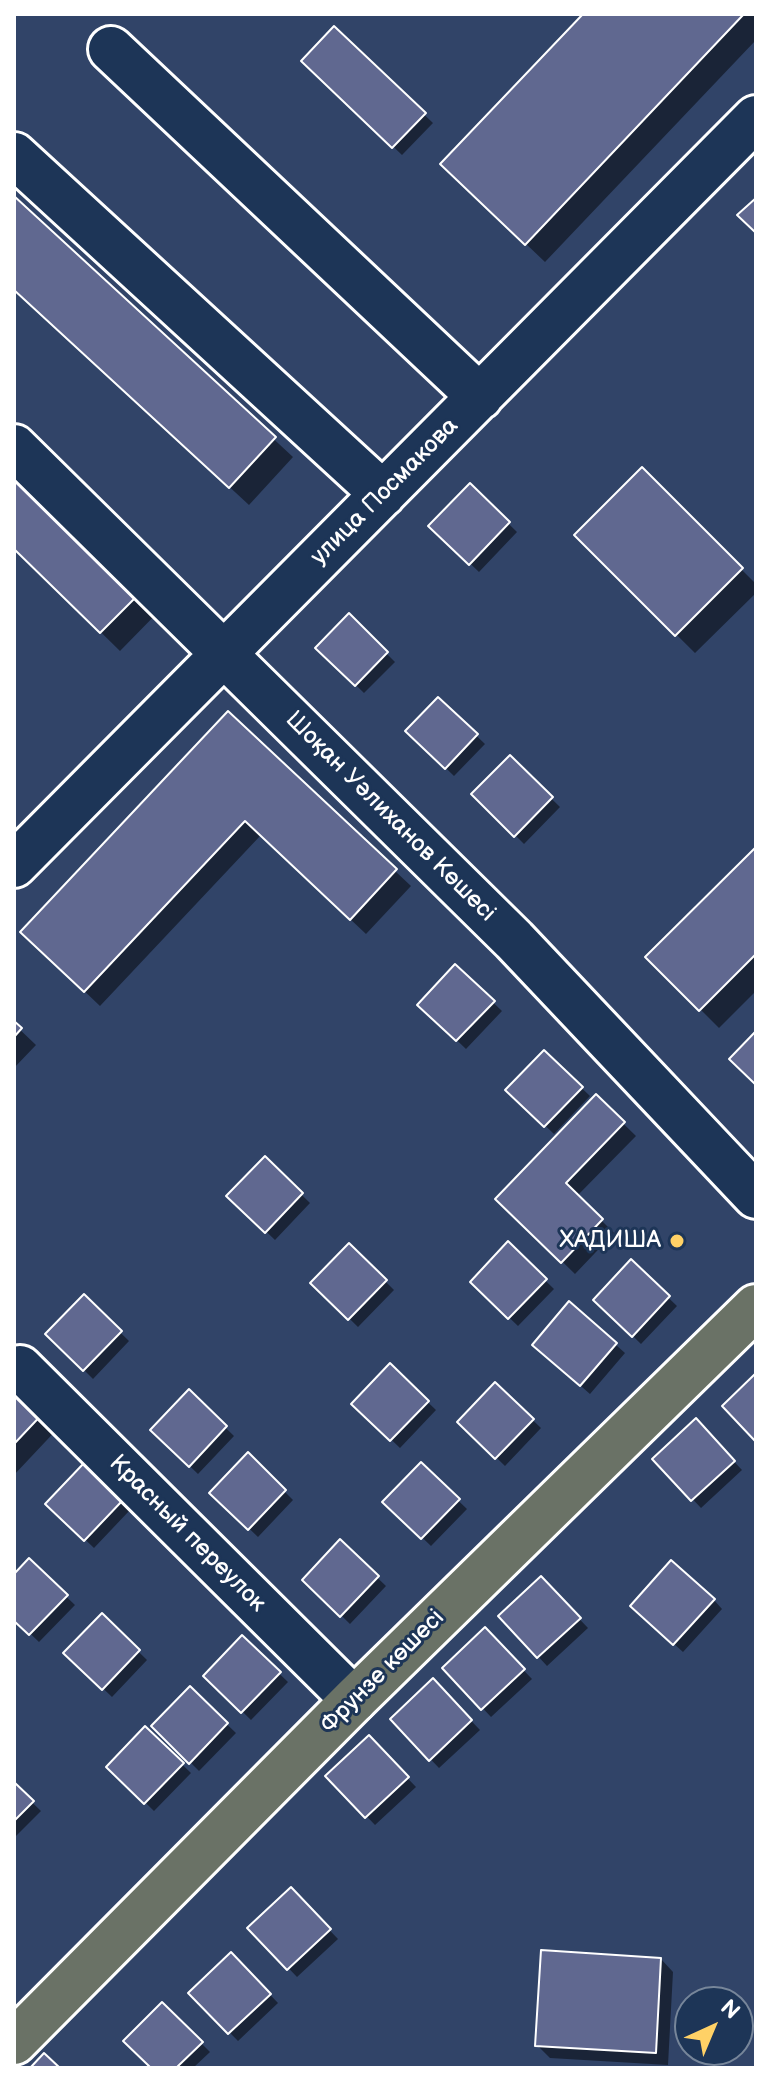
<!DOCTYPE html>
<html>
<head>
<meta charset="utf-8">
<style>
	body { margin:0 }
	#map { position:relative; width:770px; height:2082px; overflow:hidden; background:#314468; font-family:"Balsamiq Sans",sans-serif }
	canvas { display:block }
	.frame { position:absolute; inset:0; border:16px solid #fff; pointer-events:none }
	.north { position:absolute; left:674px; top:1986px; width:80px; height:80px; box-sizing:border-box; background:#1d3557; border:2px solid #77869a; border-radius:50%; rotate:44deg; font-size:22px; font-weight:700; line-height:32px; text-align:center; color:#fff }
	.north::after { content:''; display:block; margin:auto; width:28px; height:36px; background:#ffd166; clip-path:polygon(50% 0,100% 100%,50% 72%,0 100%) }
</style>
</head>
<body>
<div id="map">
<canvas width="770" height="2082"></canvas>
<div class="frame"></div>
<div class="north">N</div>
</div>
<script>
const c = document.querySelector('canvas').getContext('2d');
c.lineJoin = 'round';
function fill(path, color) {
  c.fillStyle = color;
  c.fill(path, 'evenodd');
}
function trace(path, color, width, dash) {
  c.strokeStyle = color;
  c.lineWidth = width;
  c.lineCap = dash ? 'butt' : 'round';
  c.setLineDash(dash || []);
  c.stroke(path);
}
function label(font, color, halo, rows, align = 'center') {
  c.font = font + ' "Balsamiq Sans",sans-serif';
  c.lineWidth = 6;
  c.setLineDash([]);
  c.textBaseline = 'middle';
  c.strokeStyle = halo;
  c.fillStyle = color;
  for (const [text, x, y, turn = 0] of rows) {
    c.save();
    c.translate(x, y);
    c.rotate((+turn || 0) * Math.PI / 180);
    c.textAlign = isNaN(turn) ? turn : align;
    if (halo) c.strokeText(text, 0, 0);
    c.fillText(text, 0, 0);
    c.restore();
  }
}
const shadow = new Path2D(`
	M585,14H756V40L545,262L461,182Z
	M334,29L433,123L402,155L304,61Z
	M14,198L293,457L249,505L14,288Z
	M642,470L756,584V593L695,653L576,535Z
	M470,486L517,532L479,572L431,526Z
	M14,547L166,604L120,651Z
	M349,616L395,662L364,693L318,648Z
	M438,699L485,744L454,776L408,731Z
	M228,714L411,886L366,934L261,835L100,1006L38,947Z
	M510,758L560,807L524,844L474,794Z
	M756,850V991L719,1028L648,957Z
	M456,967L502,1011L466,1049L420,1005Z
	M14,1024L36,1045L14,1068Z
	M544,1052L590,1096L554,1134L508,1090Z
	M596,1097L636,1136L577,1196L614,1233L575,1274L498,1199Z
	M265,1159L310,1203L275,1240L229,1196Z
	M508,1244L554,1289L518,1326L472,1282Z
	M349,1245L394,1290L358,1327L313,1283Z
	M631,1262L677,1306L641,1344L596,1300Z
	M84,1297L129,1341L93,1379L48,1334Z
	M570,1304L625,1353L590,1394L543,1353Z
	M390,1366L436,1410L400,1448L354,1404Z
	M14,1379L62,1424L14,1475Z
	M495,1384L541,1428L505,1466L460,1422Z
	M189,1392L234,1436L198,1474L152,1430Z
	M696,1421L742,1470L701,1508L655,1459Z
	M248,1455L293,1500L258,1537L212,1493Z
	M421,1465L467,1509L431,1546L385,1502Z
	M84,1466L130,1510L94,1548L48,1504Z
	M340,1542L386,1586L350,1624L305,1580Z
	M29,1561L75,1605L39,1642L14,1618V1576Z
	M541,1579L588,1628L547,1666L501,1616Z
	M714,1600L722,1609L683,1652L642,1615Z
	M102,1616L147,1660L112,1697L66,1653Z
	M485,1630L532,1679L491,1717L445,1668Z
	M242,1638L288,1682L251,1720L206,1676Z
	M433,1681L480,1730L439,1768L392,1719Z
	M190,1689L236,1733L199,1771L154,1726Z
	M145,1729L191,1773L154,1811L109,1767Z
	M369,1738L416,1787L375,1825L328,1776Z
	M14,1785L41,1811L14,1838Z
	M291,1890L338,1939L297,1977L250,1928Z
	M231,1954L278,2003L238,2041L191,1993Z
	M661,1959L673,1972L668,2065L550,2058L537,2045Z
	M162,2004L210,2052L193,2068H153Z`);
const building = new Path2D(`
	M583,14H744L525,245L440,164Z
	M334,26L426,113L392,148L301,61Z
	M14,196L276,437L229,488L14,290Z
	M756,198V233L737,215Z
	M14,452L149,584L100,633L14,549Z
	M642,467L743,568L675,636L574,535Z
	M470,483L510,522L469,565L428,526Z
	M349,613L388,652L355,686L315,648Z
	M438,697L478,734L445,769L405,731Z
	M228,711L397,869L350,920L245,821L84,992L20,932Z
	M510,755L553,797L514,837L471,794Z
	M756,847V954L699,1011L645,957Z
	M455,964L495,1001L456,1041L417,1005Z
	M14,1021L22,1028L14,1037Z
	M756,1031V1085L729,1059Z
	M544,1050L583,1087L544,1127L505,1090Z
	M596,1094L625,1122L566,1183L603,1219L561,1263L495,1199Z
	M265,1156L303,1193L265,1233L226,1196Z
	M508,1241L547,1279L508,1319L470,1282Z
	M349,1243L387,1280L348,1320L310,1283Z
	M631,1259L670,1296L632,1337L593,1300Z
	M84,1294L122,1331L83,1371L45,1334Z
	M569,1301L617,1343L580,1386L532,1345Z
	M390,1363L429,1401L390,1441L351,1404Z
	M756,1373V1442L722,1406Z
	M14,1376L48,1408L14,1444Z
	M495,1382L534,1419L495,1459L457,1422Z
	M189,1389L227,1426L189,1467L150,1430Z
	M696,1418L735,1461L691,1501L652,1459Z
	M248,1452L286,1490L248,1530L209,1493Z
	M421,1462L460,1499L421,1539L382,1502Z
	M84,1463L123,1500L84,1541L45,1504Z
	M340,1539L379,1576L340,1617L302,1580Z
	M29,1558L68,1595L29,1635L14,1621V1574Z
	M671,1560L715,1599L673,1645L630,1606Z
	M541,1576L581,1618L537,1658L498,1616Z
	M102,1613L140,1650L102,1690L63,1653Z
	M485,1627L525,1669L481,1710L442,1668Z
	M242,1635L281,1672L241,1713L203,1676Z
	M433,1678L472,1720L429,1761L390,1719Z
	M190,1686L228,1723L189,1764L151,1726Z
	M145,1726L184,1763L144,1804L106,1767Z
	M369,1735L409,1777L365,1818L325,1776Z
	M14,1782L34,1801L14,1821Z
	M291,1887L331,1929L287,1970L247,1928Z
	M541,1950L661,1958L656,2053L535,2046Z
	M231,1952L271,1994L228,2034L188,1993Z
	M162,2002L203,2042L176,2068H151L123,2041Z
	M44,2053L60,2068H30Z`);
const minor = new Path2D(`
	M111,49L480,397
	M14,155L383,494
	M14,447L514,940L756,1196
	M14,865L756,118
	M20,1368L354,1700`);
const major = new Path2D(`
	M14,2042L354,1700L756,1307`);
const markers = [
	[677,1241,8,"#ffd166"]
];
const streetNames = [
	["улица Посмакова",385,492,-45],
	["Шоқан Уәлиханов Көшесі",390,817,45],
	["Красный переулок",187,1534,45],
	["Фрунзе көшесі",383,1672,-45]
];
const poiNames = [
	["ХАДИША",661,1241]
];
fill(shadow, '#0007');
fill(building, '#606890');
trace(building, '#fff', 2);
trace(minor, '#fff', 50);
trace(major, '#fff', 50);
trace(minor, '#1d3557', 44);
trace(major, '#6a7266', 44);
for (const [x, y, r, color] of markers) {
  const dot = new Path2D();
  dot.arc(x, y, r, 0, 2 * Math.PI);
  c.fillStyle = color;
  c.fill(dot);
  trace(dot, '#1d3557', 3);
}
label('24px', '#fff', '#1d3557', streetNames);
label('24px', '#fff', '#1d3557', poiNames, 'right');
</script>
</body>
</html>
